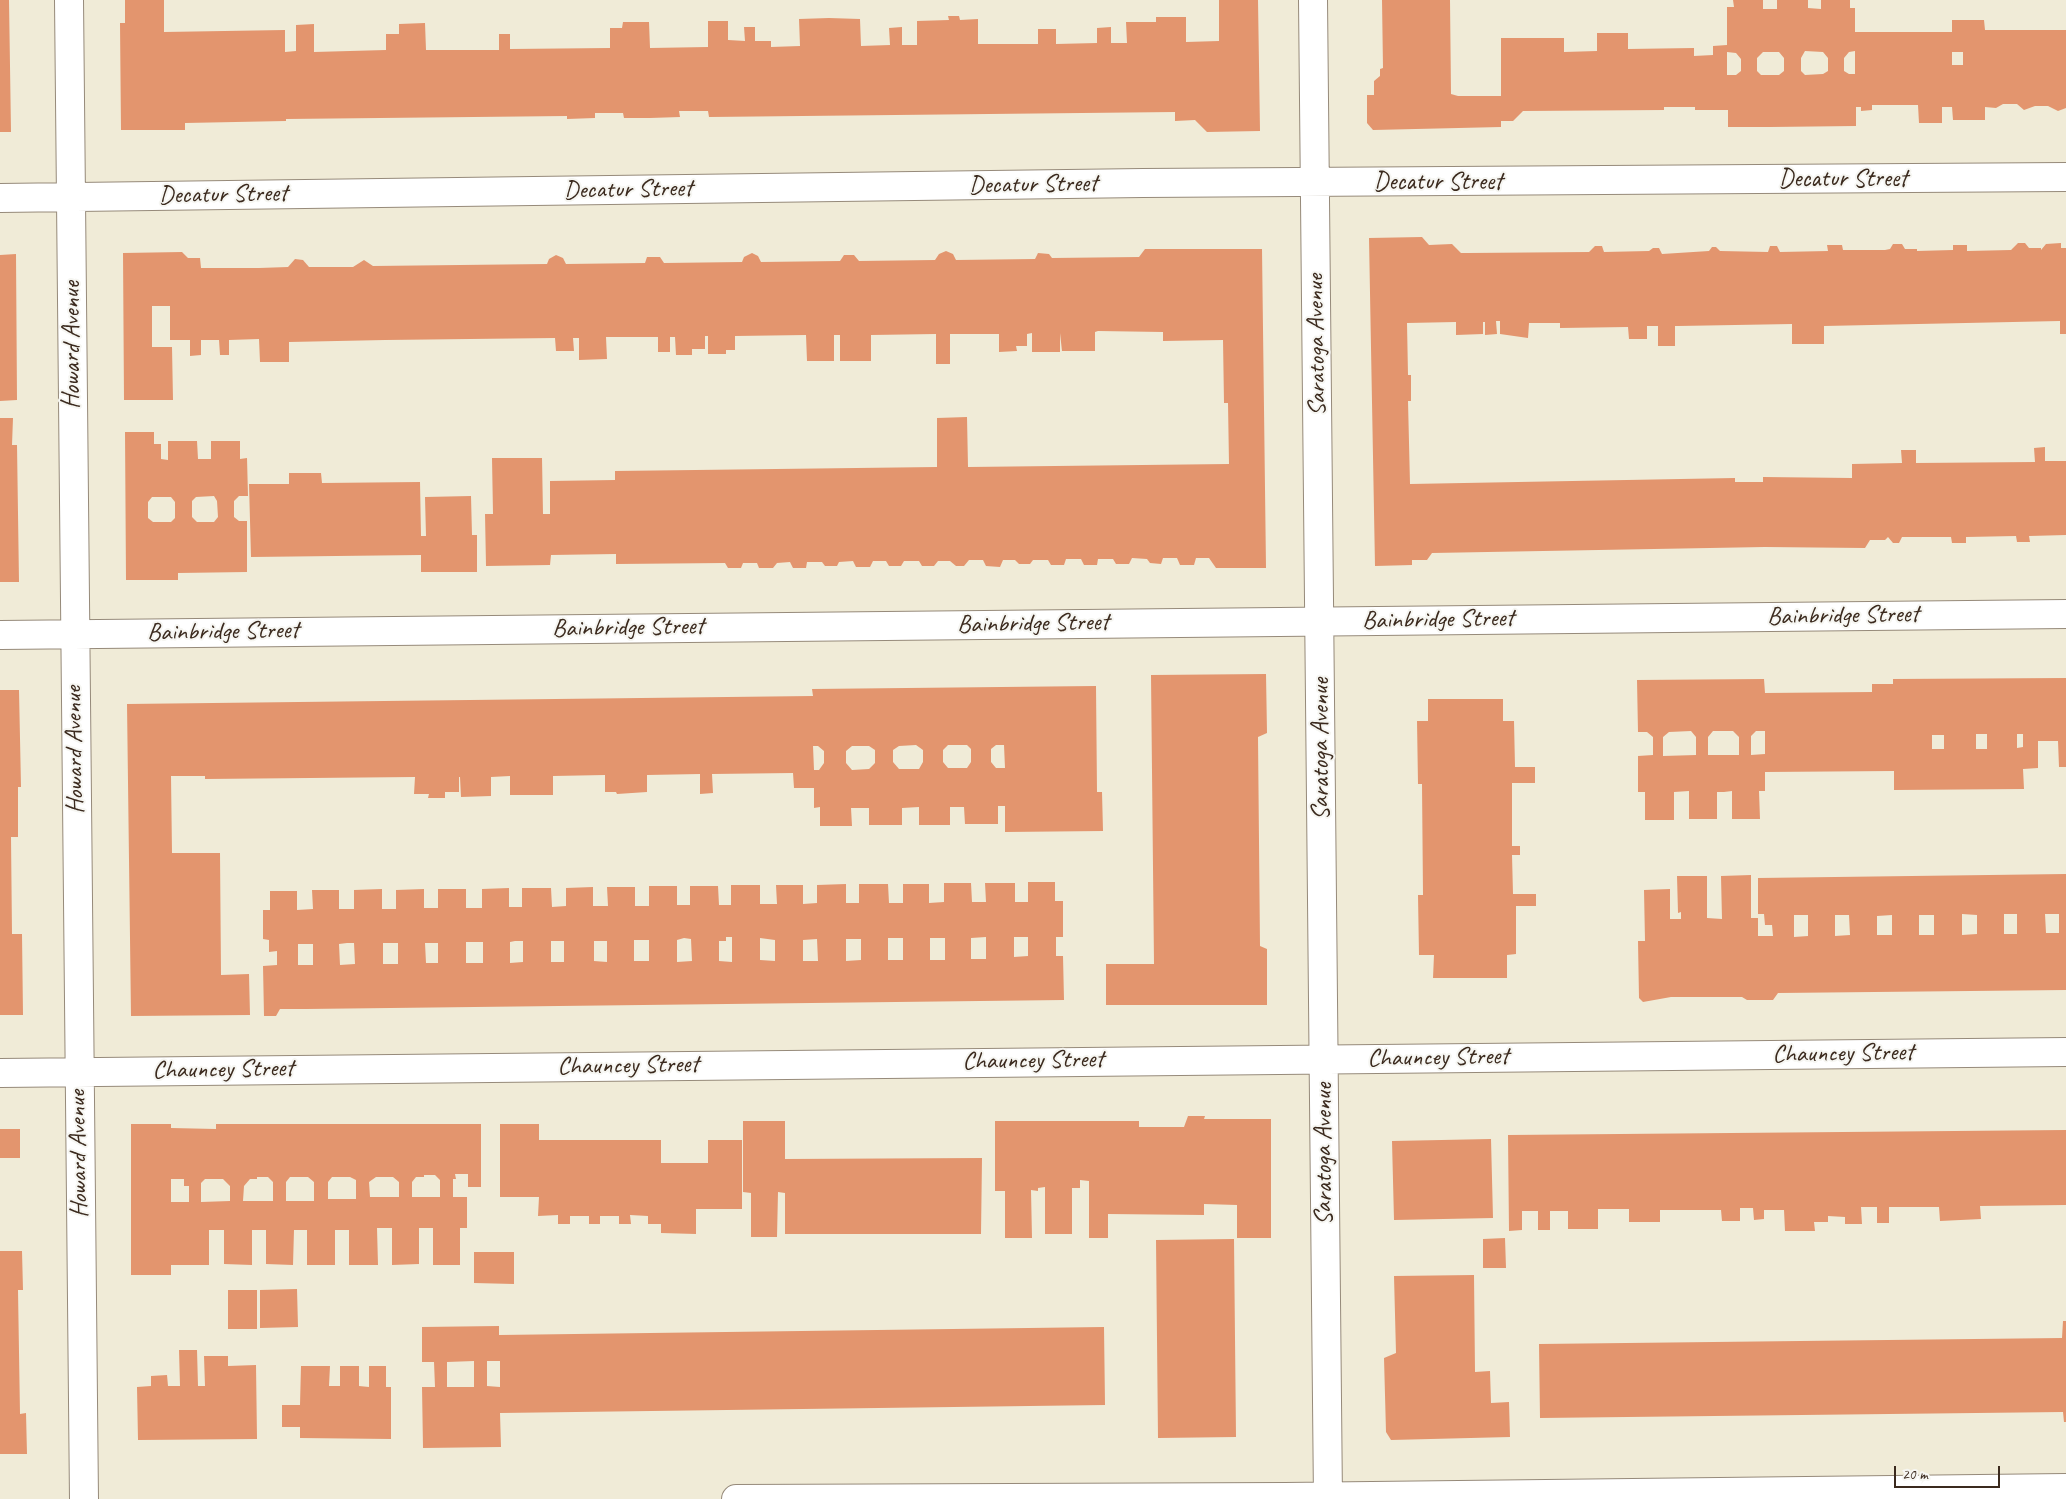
<!DOCTYPE html>
<html>
<head>
<meta charset="utf-8">
<style>
	body { margin:0 }
	#map { position:relative; width:2066px; height:1499px; overflow:hidden; background:#f0ebd7; font-family:Caveat,sans-serif }
	canvas { display:block }
	.scale { position:absolute; left:1894px; top:1466px; width:106px; height:22px; box-sizing:border-box; border:2px solid #3b2a1e; border-top:0; padding-left:6px; font-size:15px; line-height:18px; white-space:nowrap; color:#3b2a1e; -webkit-text-stroke:4px #f6f6f2; paint-order:stroke }
</style>
</head>
<body>
<div id="map">
<canvas width="2066" height="1499"></canvas>
<div class="scale">20 m</div>
</div>
<script>
const c = document.querySelector('canvas').getContext('2d');
c.lineJoin = 'round';
function fill(path, color) {
  c.fillStyle = color;
  c.fill(path, 'evenodd');
}
function trace(path, color, width, dash) {
  c.strokeStyle = color;
  c.lineWidth = width;
  c.lineCap = dash ? 'butt' : 'round';
  c.setLineDash(dash || []);
  c.stroke(path);
}
function label(font, color, halo, rows, align = 'center') {
  c.font = font + ' Caveat,sans-serif';
  c.lineWidth = 4;
  c.setLineDash([]);
  c.textBaseline = 'middle';
  c.strokeStyle = halo;
  c.fillStyle = color;
  for (const [text, x, y, turn = 0] of rows) {
    c.save();
    c.translate(x, y);
    c.rotate((+turn || 0) * Math.PI / 180);
    c.textAlign = isNaN(turn) ? turn : align;
    if (halo) c.strokeText(text, 0, 0);
    c.fillText(text, 0, 0);
    c.restore();
  }
}
const building = new Path2D(`
	M0,0H9L11,132H0Z
	M125,0H164V32L285,30V52L296,51V25L314,24V52L386,50V34H399V24L425,23L426,50H499V34H510V49L610,48V28H622L623,22H649L650,48L708,47V21H728V40L745,41L744,27H755V41H771V47L800,46L799,19L829,18L860,19L861,46L890,45L889,28L902,27V45H917V21L949,20L948,16H959L960,20L978,19V44H1038V29H1056V44L1097,43V28L1111,27V43H1127L1126,22H1156V17H1186V42L1219,41V0H1258L1260,131L1207,132L1195,120L1175,121V112L709,117L708,111H679L680,117L650,118H624L623,113H595V118L567,119V116L286,119V121L185,123V130H121L120,23H125Z
	M1382,0H1450L1451,94L1458,96H1501V38H1564V52L1597,51V33H1628V49L1694,48V56L1713,55V46L1727,45V7H1734L1733,0H1763V9H1777V0H1808V8L1821,9V0H1850V8H1855V32H1952V20H1984L1985,30H2066V108L2058,111L2048,106H2035L2024,110L2017,104H2003L1996,108L1985,107V120H1953L1952,107H1942V123H1919L1918,105H1872V110L1861,111V107H1856V126L1770,127H1728V110H1695V107H1664V110L1523,111L1513,121H1501V127L1373,130L1367,123V95H1374V81L1380,76V69L1383,68ZM1805,51L1823,52L1828,58V71L1823,74L1805,75L1801,71V58ZM1855,51V74H1849L1844,71V58L1849,52ZM1727,52L1736,53L1741,59V71L1736,75H1727ZM1763,52H1779L1784,58V71L1779,75H1761L1757,71V58ZM1952,52H1963V65H1952Z
	M1422,237L1429,245L1452,244L1461,253H1468L1589,252L1595,246H1602L1604,252L1649,251L1653,248H1659L1662,254L1709,251L1712,247H1716L1720,251L1768,252L1770,246H1777L1780,252L1828,251L1827,245H1842L1843,250H1885L1890,249L1893,244H1902L1905,249H1917V251L1953,250V245H1967V251L2011,250L2018,243H2025L2029,248H2041V250L2046,244L2061,243V248H2066V334H2060V321L1824,326V344H1792V324L1678,326H1675V346H1658V326H1647V339H1629L1628,327L1560,328V323H1529L1528,338L1500,334V321H1496L1497,334L1485,335V322H1483V334L1456,335V322L1407,323L1408,375H1411V401H1408L1410,484L1735,478V482H1763V477L1852,478V464L1902,463L1901,450H1916V463L2035,462L2034,448L2045,447V461H2066V535L2029,536L2030,542H2017L2016,536L1966,537V543H1952L1951,537H1902L1899,543H1893L1888,537L1885,540H1870L1865,548L1765,547L1432,553L1427,560H1412V565L1375,566L1369,238Z
	M1145,249H1262L1266,568H1216L1209,558H1196L1194,565H1180L1177,558H1163L1161,564L1150,563L1147,559L1132,558L1129,564H1116L1113,559H1098L1097,565H1084L1081,559H1066L1064,565H1051L1048,560H1033L1030,564H1019L1015,560H1003L1000,567L986,566L983,560H969L964,566H956L950,561H938L934,566H922L919,561H904L901,566H889L886,561H873L870,567H856L853,561L839,562L837,566H825L822,562H807L806,568H793L790,562L777,563L773,568H759L757,563H743L741,568H728L725,563L616,564V554L551,555L550,565L486,566L485,514H493L492,458H542L543,514H550V481L615,480V471L937,467V418L967,417L968,467L1229,464L1228,403H1224L1223,340L1163,341V332L1098,331L1095,332V351H1062L1060,333V352H1032V333L1027,334V346H1016L1017,351L999,352V334H950V364H936V334L871,335V361H840V335H834V361H807L806,335L735,336V350H726V354H708V336H705V349H692V355H676L675,337H670V352H658V337H606L607,359L579,360V338H573L574,351H556L555,338L385,340L289,342V362H260L259,339L229,340V355H220L219,340H201V355L190,356V340H170V306H152V347H172L173,400H124L123,253L182,252L188,258H200L201,268H259L288,267L295,259L303,260L309,267H353L364,260L373,266L547,264L549,259L556,255L563,258L566,264L645,263L647,257H660L664,263L742,262L744,257L752,253L758,256L761,262L840,261L844,255H854L859,261L935,260L939,254L946,251L953,254L956,260L1035,259L1038,253L1049,254L1052,258L1139,257Z
	M16,254L17,400L0,401V255Z
	M0,418H13L12,445H17L19,582H0Z
	M125,432H154V444H161V459L168,460V441H197L198,459H211V441H240V459L247,458L248,496H239L234,501V517L239,521H247V572L178,573V580H126ZM214,496L217,501L218,517L214,522H197L192,517V501L196,497ZM152,497H171L175,502V518L171,522H153L148,518V502Z
	M289,473H321L322,483L420,482L421,536H426L425,497L471,496L472,535H477V572H421V555L251,557L249,484H289Z
	M1266,674L1267,733L1258,737L1260,946L1267,949V1005H1106V964H1154L1151,675Z
	M2066,678V767H2059L2058,741H2038V768L2023,769L2024,789L1894,790V771L1765,772V791H1759L1760,819H1732V791L1724,792H1717V819H1689V791L1674,792V820H1645V792H1638V756L1653,755V737L1647,732H1638L1637,680L1764,679L1765,693L1872,692V684H1893V679ZM1691,731L1696,737V755L1663,756V737L1669,732ZM1713,731H1733L1739,737V755H1708V737ZM1756,731H1765V754L1751,755V736ZM1976,734H1987V749H1976ZM2017,734H2023V747L2017,748ZM1932,735H1944V749H1932Z
	M1096,686L1097,792H1102L1103,831L1005,832V806H998V824H965L964,807H950V825H919V807L902,808V825H869V808H851L852,826H820V807L814,808V788H794L793,773L712,774L713,793L700,794V774L647,775V792L617,794L616,792H605V775L553,776V795H510V776L491,777V796L461,797L460,777H459V792H445V798H428L429,794H414L415,777L205,779V776H171L172,853H220L221,975L249,974L250,1015L131,1016L127,704L813,696L812,689ZM916,745L923,750V762L919,769H899L893,762V750L899,746ZM948,745H967L971,749V762L967,768H948L943,762V750ZM996,745H1004L1005,768H996L991,762V749ZM813,746H818L824,751V763L819,770H814ZM852,746H869L875,750V763L869,769L852,770L846,763V751Z
	M0,690H19L21,787H18V837H11L12,934H22L23,1015H0Z
	M1428,699H1503V721H1514L1515,767H1535V783H1512V846H1520V855H1512L1513,894H1536V906H1516V954L1507,955V978H1433L1434,955H1419L1418,895H1423L1422,784H1418L1417,721H1428Z
	M2066,874V990L1778,993L1773,1000H1747L1742,997H1671L1643,1002L1639,998L1638,941H1645L1644,890L1670,889V919H1681V912L1678,913L1677,876H1707V918L1722,919L1721,876L1751,875V918H1758V936H1773L1772,925H1765L1764,914H1758V878ZM1962,914L1977,915V934L1962,935ZM2004,914H2017V934H2004ZM2045,914H2059V933H2046ZM1794,915H1808V936L1794,937ZM1835,915H1849L1850,935L1835,936ZM1892,915V935H1877V916ZM1919,915H1934V935H1919Z
	M1028,882H1055V901H1063V937H1056V956H1063L1064,1000L306,1009H280L276,1016H264L263,966L277,965V951L269,952V940L263,939V910H270V891H297V910L313,909L312,890H339V909H354V890L382,889V909H396V890L424,889V908H438V889H466V908H482V889L509,888V907H522V888H551L552,907L566,906V888L593,887V906H608L607,887H635V906H649V886H677V905H690V886H718L719,905H731V885H760V904H777L776,885H803V904L817,903V885L846,884V903H859V884H888L889,903H903V884H929V903L944,902V883H971L972,902H986L985,883H1015V902H1028ZM726,937H732V962L719,961V941H726ZM986,937V959H971V938ZM1014,937H1028V956L1014,957ZM684,938L691,939L692,961L677,962V940ZM760,938L775,940V961L760,960ZM888,938H903V960H888ZM930,938H945V960H930ZM817,939L818,961H803V940ZM846,939H861V960L846,961ZM634,940H649V961H634ZM515,941H523V962L510,963V942ZM551,941H564V962H551ZM594,941H607V962L594,961ZM466,942H483V963H466ZM347,943H354L355,964L340,965L339,944ZM383,943H398V964H383ZM425,943H438V963H426ZM298,944H313V965H298Z
	M1188,1116H1205L1204,1119H1271V1238H1237V1205L1204,1204V1215L1108,1214V1238H1089V1181L1080,1180V1188H1072V1234H1045V1187L1038,1188V1191L1031,1190L1032,1238H1005V1191H995V1121H1139V1127H1184Z
	M743,1121H785V1159L982,1158L981,1234H785V1193L778,1192L777,1237H751V1193L743,1192Z
	M131,1124H171V1128L216,1129V1124H481V1187H468V1174H455L456,1179H453V1197H467V1228H460V1265H433V1228H419V1264L392,1265V1228H377L378,1265H349V1230H335V1265H307V1230H294L293,1265L266,1264V1230H252V1265L224,1264V1230H209V1265H171V1275H131ZM424,1175H435L440,1180V1197H412V1182L416,1177H424ZM257,1177H268L273,1182V1201H243L244,1186L250,1179H257ZM290,1177H308L314,1182V1201H286V1182ZM332,1177H350L356,1180V1199H328V1182ZM376,1177H393L399,1182V1197H370L369,1182ZM171,1179H184V1186H189V1202H171ZM205,1179H223L230,1186V1201L201,1202V1183Z
	M500,1124H539V1140H661V1163H708V1140H742V1209H696V1234L661,1233V1224H648V1216L630,1215L631,1224H619V1216H600V1224H589V1216H570V1224H558V1215L538,1216L539,1197H500Z
	M0,1129H20V1158H0Z
	M2066,1130V1205L1980,1206L1981,1219L1940,1221L1939,1207H1889V1223H1877V1207H1861L1862,1224H1845V1217L1828,1216V1222H1814L1815,1231H1785L1784,1210H1764V1219L1754,1220L1753,1208H1740V1221H1722L1721,1210H1660V1222H1629V1209H1598V1229H1568V1211H1550V1230H1538V1211H1522V1230L1509,1231L1508,1135Z
	M1491,1139L1493,1218L1394,1220L1392,1141Z
	M1505,1238L1506,1268H1483V1239Z
	M1234,1239L1236,1437L1158,1438L1156,1240Z
	M0,1251H22L23,1290H18L20,1414L26,1413L27,1454H0Z
	M474,1252H514V1284L474,1283Z
	M1474,1275L1475,1372L1490,1371L1491,1403L1509,1402L1510,1437L1391,1440L1386,1432L1384,1358L1396,1353L1394,1276Z
	M297,1289L298,1327L260,1328V1290Z
	M228,1290H257V1329H228Z
	M2063,1321H2066V1422H2064L2063,1412L1540,1418L1539,1344L2062,1338Z
	M499,1326V1335L1104,1327L1105,1405L500,1413L501,1447L423,1448L422,1387H435L434,1362H422V1327ZM474,1361V1387H447V1362ZM487,1361H500V1387L487,1386Z
	M179,1350H197L198,1386H205L204,1356H228V1366L256,1365L257,1439L138,1440L137,1387L151,1386V1376L167,1375L168,1386H180Z
	M301,1366H330L329,1386H340V1366H359V1386L369,1387V1366H386V1387H391V1439L300,1438V1427H282V1405H300Z`);
const street = new Path2D(`
	M69,0L84,1499
	M1313,0L1328,1499
	M0,198L1143,183L2066,177
	M0,635L2066,614
	M0,1073L2066,1052
	M736,1499L1285,1497L2066,1488`);
const streetNames = [
	["Decatur Street",1843,179],
	["Decatur Street",1438,182],
	["Decatur Street",1033,185,-1],
	["Decatur Street",628,190,-1],
	["Decatur Street",223,195,-1],
	["Howard Avenue",72,345,-90],
	["Saratoga Avenue",1317,345,-91],
	["Bainbridge Street",1843,616,-1],
	["Bainbridge Street",1438,620,-1],
	["Bainbridge Street",1033,624,-1],
	["Bainbridge Street",628,628,-1],
	["Bainbridge Street",223,632,-1],
	["Saratoga Avenue",1321,749,-90],
	["Howard Avenue",75,750,-91],
	["Chauncey Street",1843,1054,-1],
	["Chauncey Street",1438,1058,-1],
	["Chauncey Street",1033,1061,-1],
	["Chauncey Street",628,1066,-1],
	["Chauncey Street",223,1070,-1],
	["Howard Avenue",79,1154,-91],
	["Saratoga Avenue",1324,1154,-90]
];
fill(building, '#e3956e');
trace(street, '#968a7a', 30);
trace(street, '#fff', 28);
label('25px', '#3b2a1e', '#f6f6f2', streetNames);
</script>
</body>
</html>
